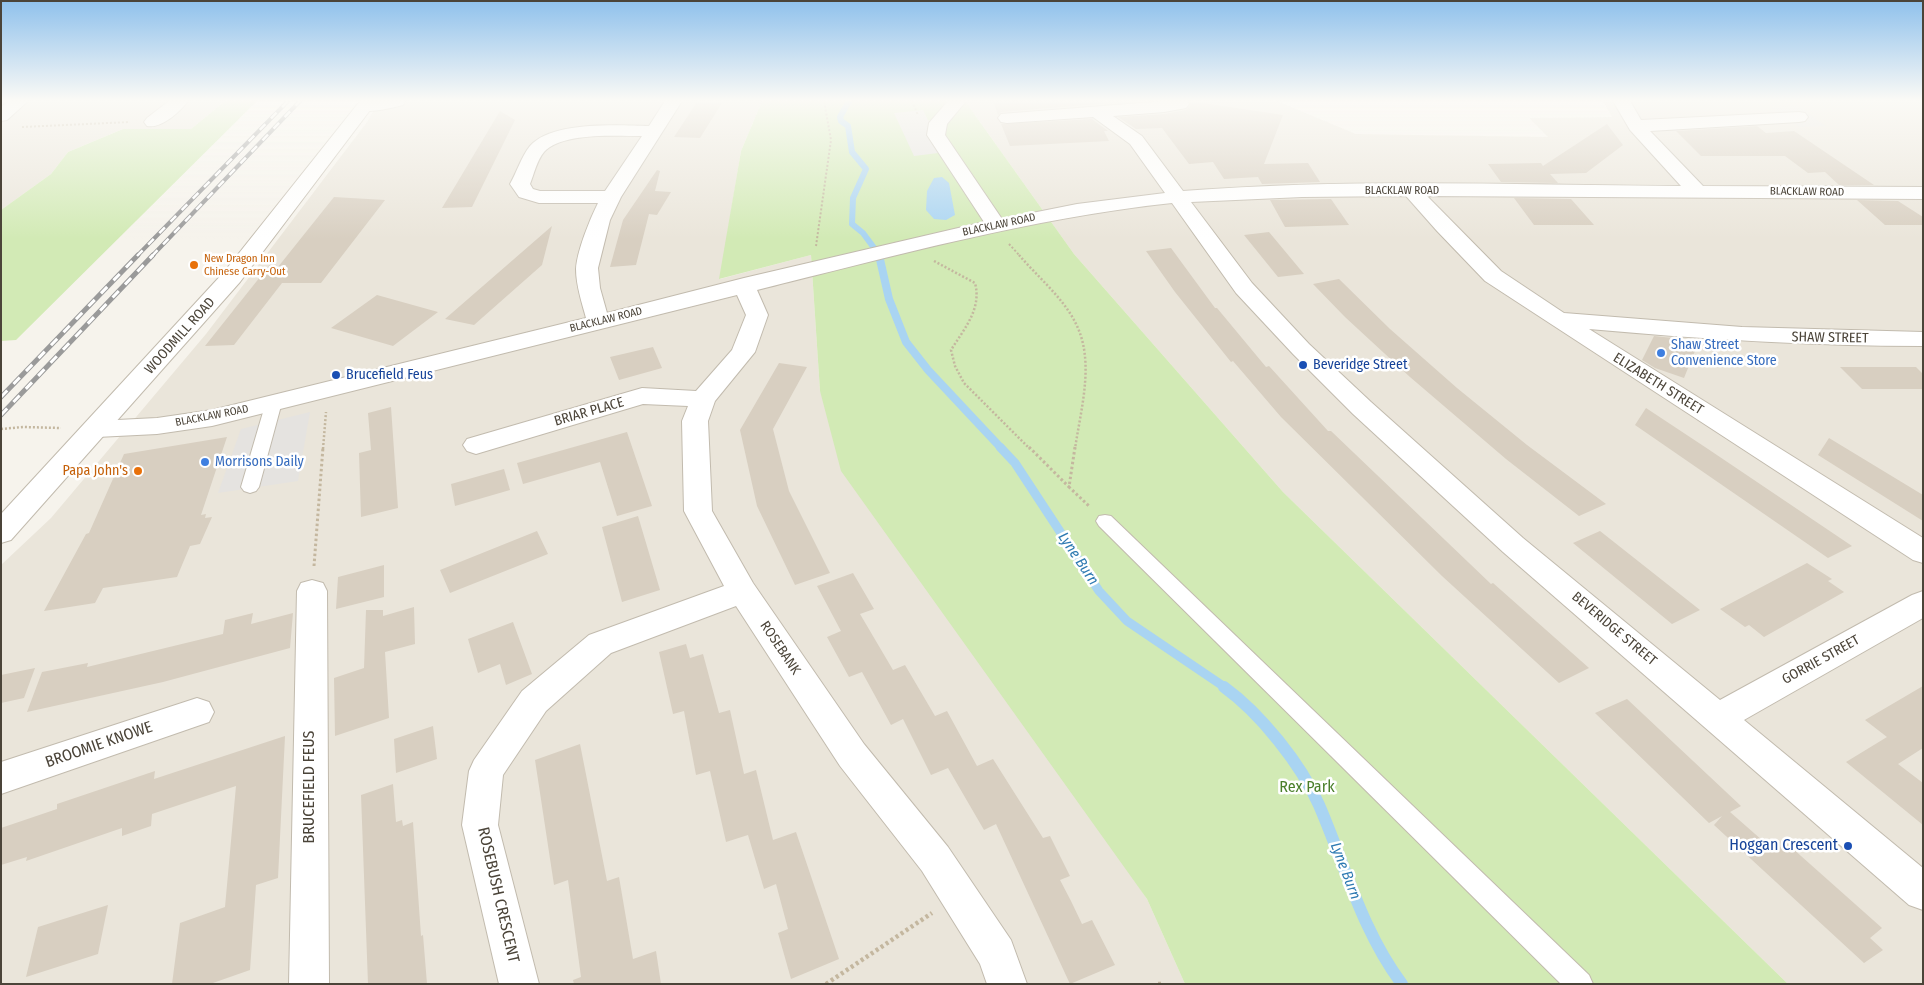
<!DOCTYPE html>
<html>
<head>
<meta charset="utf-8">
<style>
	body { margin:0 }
	#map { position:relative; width:1924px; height:985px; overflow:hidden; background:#f6f3ec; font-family:"Fira Sans Condensed",sans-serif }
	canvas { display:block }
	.frame { position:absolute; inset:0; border:2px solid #4b4439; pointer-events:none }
</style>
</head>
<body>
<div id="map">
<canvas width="1924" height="985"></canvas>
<div class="frame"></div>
</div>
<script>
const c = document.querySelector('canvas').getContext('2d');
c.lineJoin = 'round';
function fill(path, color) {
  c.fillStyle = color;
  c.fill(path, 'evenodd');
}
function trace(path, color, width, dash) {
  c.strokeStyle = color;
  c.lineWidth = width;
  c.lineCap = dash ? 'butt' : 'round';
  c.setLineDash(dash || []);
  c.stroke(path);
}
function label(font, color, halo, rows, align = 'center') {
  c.font = font + ' "Fira Sans Condensed",sans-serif';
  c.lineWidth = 5;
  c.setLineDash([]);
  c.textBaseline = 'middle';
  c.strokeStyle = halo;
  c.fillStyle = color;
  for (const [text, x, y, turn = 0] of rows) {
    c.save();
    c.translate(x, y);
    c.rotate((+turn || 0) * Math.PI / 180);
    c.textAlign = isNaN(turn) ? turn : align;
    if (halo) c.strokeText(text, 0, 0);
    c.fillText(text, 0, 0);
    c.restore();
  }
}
const residential = new Path2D(`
	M1,101H225L191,129H123L68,152L51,174L1,210Z
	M379,101H762L741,151L720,279L811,255L820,391L1147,899L1185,984H1V565L51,518L206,334L367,122Z
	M965,101H1277L1356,134L1548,137L1529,118L1612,117L1603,101H1923V984H1788L1283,492L1074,254Z`);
const green = new Path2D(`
	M225,101H257L16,340L1,341V210L51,174L68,152L123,129H191Z
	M762,101H965L1074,254L1283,492L1788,984H1185L1147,899L841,471L820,391L811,255L719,279L741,151Z`);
const parking = new Path2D(`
	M1797,106L1826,126L1800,127L1771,107Z
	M923,110L928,120L938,123L946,152L914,156L894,113Z
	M310,412L298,481L218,493L241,429Z`);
const water = new Path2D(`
	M942,177L949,183L955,215L946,220L934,219L926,210L927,191L934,178Z`);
const streamFar3 = new Path2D(`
	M849,101L840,117L841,121L848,126L852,152L866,169L853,198L852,224L863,233L880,256`);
const streamFar2 = new Path2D(`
	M879,255L889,299L906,342L928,370L1002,449`);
const streamFar1 = new Path2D(`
	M1000,447L1015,463L1099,591L1127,621L1226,688`);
const stream = new Path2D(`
	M1224,687C1260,713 1301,764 1319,805C1345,865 1362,931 1402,984`);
const building = new Path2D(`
	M993,101H1136L1001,112L998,115Z
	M1190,101L1283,115L1264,164L1308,163L1320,182L1262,184L1258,177L1224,179L1213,162L1189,164L1162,128L1136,129L1118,117L1164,114L1186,110L1190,105Z
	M697,102L722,103L700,138L674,137Z
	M500,111L515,120L472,207L442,208Z
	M1092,119L1108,131H1104L1109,141L1010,146L1001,124Z
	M1607,124L1623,145L1586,173L1550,174L1558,183L1501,182L1488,164L1541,163L1543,166Z
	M1757,126L1766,133L1794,131L1874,185H1839L1825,172L1808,173L1785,156H1701L1676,131Z
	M657,170L660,171L655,191L671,192L657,215L649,214L636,265L610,267L623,220Z
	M334,197L385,200L321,283H282L234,345L205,346L272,262L278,267Z
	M1514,198L1571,199L1594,225H1534Z
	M1331,199L1349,225L1285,227L1270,200Z
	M1857,200L1898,201L1923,217V225H1885Z
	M552,226L542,265L474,325L445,319Z
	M1269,232L1304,274L1278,277L1244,235Z
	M1171,248L1215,308H1217L1266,367L1269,366L1328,431H1331L1491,584L1493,583L1589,668L1559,683L1442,576L1281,417L1233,361L1231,362L1175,292L1146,251Z
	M1339,279L1390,329L1457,388L1527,445L1606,504L1579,516L1506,459L1410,377L1345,317L1313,284Z
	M377,295L438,312L393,346L331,328Z
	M1654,336L1673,338L1697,346L1684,378L1655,368L1642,360Z
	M653,347L662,368L619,380L610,357Z
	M779,363L807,367L773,429L789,491L830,573L795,585L757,506L740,430Z
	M1840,367H1916L1923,374V389H1862Z
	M391,407L398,508L361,517L359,453L371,450L368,413Z
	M1646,408L1708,449L1852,546L1828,558L1635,425Z
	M627,432L652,506L617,516L600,462L523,484L517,463Z
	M227,437L201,515L206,514L205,518L212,517L200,544L190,546L177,577L103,588L95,603L44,611L86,534L89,533L124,454Z
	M1829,438L1923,495V521L1818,455Z
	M504,469L510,490L455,506L451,484Z
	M638,516L660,590L622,602L602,527Z
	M537,531L548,554L450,593L440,570Z
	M1600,531L1700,610L1672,624L1573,543Z
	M1807,563L1832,579L1828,581L1844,592L1764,637L1749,625L1745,627L1720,609Z
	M384,565V597L336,609L338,577Z
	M853,573L874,609L860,614L893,670L905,665L935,716L947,711L977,766L993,759L1043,838L1050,836L1070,876L1060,880L1071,901L1082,924L1092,920L1115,965L1070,984L996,824L984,830L948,768L931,775L903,719L891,725L862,672L849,677L827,637L841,631L817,586Z
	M414,607L415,644L385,652L389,718L335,736L334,678L364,668L366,610H383V616Z
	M253,613L251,624L293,613L290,648L163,682L27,712L42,672L88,663L87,667L223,634L225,620Z
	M513,622L532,674L506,685L500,664L478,673L468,639Z
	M686,644L690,658L703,654L719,713L730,710L744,774L756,770L773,840L796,832L839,959L791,979L778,933L788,929L776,884L764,889L748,835L726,842L710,771L696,775L684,711L673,714L659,652Z
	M35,668L24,698L1,703V675Z
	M1923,686V748L1898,764L1923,783V825L1846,762L1887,737L1865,720Z
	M1627,699L1741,806L1730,812L1771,848L1783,840L1882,928L1870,938L1883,950L1864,963L1714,825L1722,816L1709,823L1595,713Z
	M433,726L437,759L396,773L394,739Z
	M285,736L278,878L256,885L250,970L210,984H172L180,923L225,907L236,786L152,814L151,826L122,836V828L26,861L27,857L1,865V828L57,809V804L155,771L154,779Z
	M580,744L607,881L619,877L633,959L656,951L661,984H574L573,980L581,977L568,880L554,885L535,760Z
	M393,784L396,822L402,820L403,826L413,822L421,936L423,935L427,984H368L361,795Z
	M108,905L98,954L26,977L38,927Z`);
const pathFar3 = new Path2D(`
	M912,101L918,115
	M22,127L130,122
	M1009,244L1020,256
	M816,246L831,140L824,101`);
const pathFar2 = new Path2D(`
	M1019,255C1037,276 1061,296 1074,320C1096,359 1081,407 1075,449
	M934,261L975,283C982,309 964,329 951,350L955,366L964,383L1030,449
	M1,429L23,427L61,428
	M323,449L326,412`);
const pathFar1 = new Path2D(`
	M1029,447L1069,487
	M1075,447L1069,487L1090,507
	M314,566L323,447`);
const path = new Path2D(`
	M826,984L932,913
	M1158,984H1161`);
const service = new Path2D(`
	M274,397L280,398L282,402L259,487L256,491L250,493L244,491L241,487L266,402L268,398Z
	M1105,515L1111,516L1589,975L1593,984H1561L1099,526L1096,521L1099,516Z`);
const minor = new Path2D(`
	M9,101H28L7,120L1,121V107Z
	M169,101H188C180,112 161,129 147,126L144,122L147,118Z
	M364,101H405L403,105C390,108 373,113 360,110L357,106Z
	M665,101H682L621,197L610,220L598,268L600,288L607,313L744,278L984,222L927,135L929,123L948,101H966L947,124L945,135L1002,219L1077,204L1165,193L1130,144L1093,117L1007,123L1001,122L998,118L1001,114L1166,101H1188L1189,104L1186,108L1164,112L1113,116L1142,136L1183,191C1349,178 1516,185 1681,186L1630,130L1613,101H1630L1641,120L1799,112L1805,113L1808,117L1805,121L1799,122L1650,131L1703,186L1923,187V199L1427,196L1501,271L1564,313L1742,327L1923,332V346C1811,346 1700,339 1589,329L1923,538V563L1913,560L1485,281L1437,231L1406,196L1302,197L1191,202L1252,283L1309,344L1371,402L1523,538L1720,700L1912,595L1923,591V618L1744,720L1923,868V910L1909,905L1503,552L1353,414L1293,354L1236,293L1172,203C1031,218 894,256 757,290L768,315L755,352L715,401L708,421L712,511L753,583L864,744L948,847L1011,940L1027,984H987L980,964L922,871L840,766L736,606L611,653L546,711L503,775L498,825L539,984H499L462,825L469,771L474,760L522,691L589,635L724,586L684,511L682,421L688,406L643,404L476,454L467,451L463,445L467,439L642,388L696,391L732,350L746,315L737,295L212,426L157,434L97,437L88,435L84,429L88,423L97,421L157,418L212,410L586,318C582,303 576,286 576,269C577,251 590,219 598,203H539L519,197L510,184C517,172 521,157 530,146C551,121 618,125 649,126ZM642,136L605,191H540L533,189L530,184C534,174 537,160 544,152C562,132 616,136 642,136Z
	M312,580L323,583L327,591L329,984H289L297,591L301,583Z
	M197,698L209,702L214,712L209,722L1,794V762Z`);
const tertiary = new Path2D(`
	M360,101H377L240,282L11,540L1,543V514L224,272Z`);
const railFar1 = new Path2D(`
	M137,256L288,101
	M152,256L300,101`);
const rail = new Path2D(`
	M1,397L138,255
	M1,415L153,255`);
const markers = [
	[194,265,5,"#e8710a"],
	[1661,353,5,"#3f7fe0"],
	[1303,365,5,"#1a4fb4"],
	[336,375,5,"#1a4fb4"],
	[205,462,5,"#3f7fe0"],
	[138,471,5,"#e8710a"],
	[1848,846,5,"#1a4fb4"]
];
const farStreetnames = [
	["BLACKLAW ROAD",1402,191],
	["BLACKLAW ROAD",1807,192,1],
	["BLACKLAW ROAD",999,225,-12],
	["BLACKLAW ROAD",606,320,-14],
	["BLACKLAW ROAD",212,416,-11]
];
const farFoodnames = [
	["New Dragon Inn",204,259],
	["Chinese Carry-Out",204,272]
];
const streetNames = [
	["WOODMILL ROAD",180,336,-48],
	["SHAW STREET",1830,338,1],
	["ELIZABETH STREET",1658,384,32],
	["BRIAR PLACE",589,412,-16],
	["BEVERIDGE STREET",1614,629,40],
	["ROSEBANK",780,648,56],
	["GORRIE STREET",1821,660,-29]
];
const shopNames = [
	["Shaw Street",1671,345],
	["Convenience Store",1671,361],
	["Morrisons Daily",215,462]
];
const transitNames = [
	["Beveridge Street",1313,365],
	["Brucefield Feus",346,375]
];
const foodNames = [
	["Papa John's",128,471]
];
const waterNames = [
	["Lyne Burn",1078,559,56],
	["Lyne Burn",1345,871,69]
];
const nearStreetnames = [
	["BROOMIE KNOWE",99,745,-19],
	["BRUCEFIELD FEUS",310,787,-90],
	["ROSEBUSH CRESCENT",498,895,77]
];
const nearParknames = [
	["Rex Park",1307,788]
];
const nearTransitnames = [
	["Hoggan Crescent",1838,846]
];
fill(residential, '#eae5da');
fill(green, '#d2eab5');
fill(parking, '#e5e3e0');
fill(water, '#a9d4f2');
trace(streamFar3, '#a9d4f2', 6);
trace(streamFar2, '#a9d4f2', 8);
trace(streamFar1, '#a9d4f2', 9);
trace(stream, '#a9d4f2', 12);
fill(building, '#d8cfc1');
trace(service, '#c2bbae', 2);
trace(minor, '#c2bbae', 2);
trace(tertiary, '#c2bbae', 2);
trace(pathFar3, '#c4b79f', 2, [2, 2]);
trace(pathFar2, '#c4b79f', 2.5, [2, 2]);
trace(pathFar1, '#c4b79f', 3, [2.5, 2.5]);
trace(path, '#c4b79f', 4.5, [3, 3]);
fill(service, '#fff');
fill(minor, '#fff');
fill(tertiary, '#fff');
trace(railFar1, '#9a9a9a', 4);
trace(rail, '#9a9a9a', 5);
trace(railFar1, '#fff', 2.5, [8]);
trace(rail, '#fff', 3, [9]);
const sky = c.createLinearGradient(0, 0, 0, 239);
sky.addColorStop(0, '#8fc1ec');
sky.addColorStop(0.42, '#fbfaf6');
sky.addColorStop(1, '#fbfaf600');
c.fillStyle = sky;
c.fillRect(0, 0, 1924, 239);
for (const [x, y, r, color] of markers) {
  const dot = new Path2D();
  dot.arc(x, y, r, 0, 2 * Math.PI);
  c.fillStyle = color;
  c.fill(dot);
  trace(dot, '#fff', 2);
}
label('11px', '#4b4439', '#fff', farStreetnames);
label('11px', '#c56008', '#fff', farFoodnames, 'left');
label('14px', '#4b4439', '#fff', streetNames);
label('14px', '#366cbe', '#fff', shopNames, 'left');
label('14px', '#164399', '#fff', transitNames, 'left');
label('14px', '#c56008', '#fff', foodNames, 'right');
label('italic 15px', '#2e7ab2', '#fff', waterNames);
label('16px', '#4b4439', '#fff', nearStreetnames);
label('16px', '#4a7f2a', '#fff', nearParknames);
label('16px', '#164399', '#fff', nearTransitnames, 'right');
</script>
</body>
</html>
